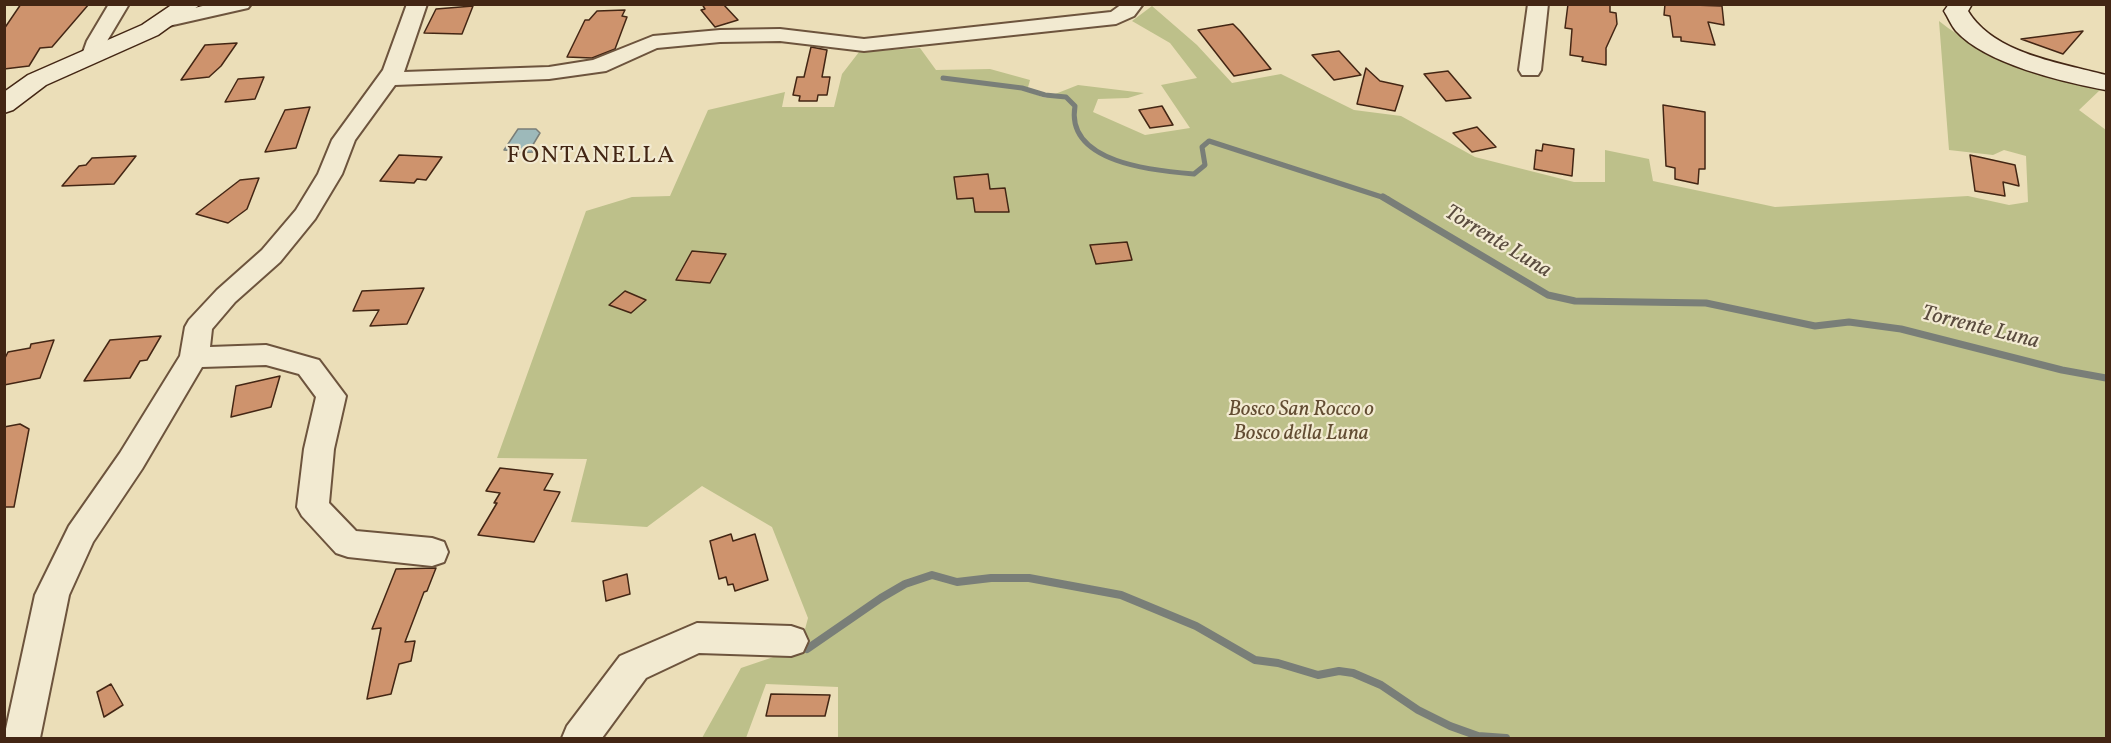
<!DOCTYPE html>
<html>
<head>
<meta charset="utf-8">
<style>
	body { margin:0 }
	#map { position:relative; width:2111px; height:743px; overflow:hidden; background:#ebdeb8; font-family:Vollkorn,serif }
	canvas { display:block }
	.frame { position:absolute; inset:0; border:6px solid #432614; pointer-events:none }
</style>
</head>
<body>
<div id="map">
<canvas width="2111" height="743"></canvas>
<div class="frame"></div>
</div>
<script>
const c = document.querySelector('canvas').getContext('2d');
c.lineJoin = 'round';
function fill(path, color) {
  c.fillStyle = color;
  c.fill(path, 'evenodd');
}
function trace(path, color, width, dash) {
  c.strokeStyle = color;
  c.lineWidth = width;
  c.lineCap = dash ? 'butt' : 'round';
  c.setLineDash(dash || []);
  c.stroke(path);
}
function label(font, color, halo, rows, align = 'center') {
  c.font = font + ' Vollkorn,serif';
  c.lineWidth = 4.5;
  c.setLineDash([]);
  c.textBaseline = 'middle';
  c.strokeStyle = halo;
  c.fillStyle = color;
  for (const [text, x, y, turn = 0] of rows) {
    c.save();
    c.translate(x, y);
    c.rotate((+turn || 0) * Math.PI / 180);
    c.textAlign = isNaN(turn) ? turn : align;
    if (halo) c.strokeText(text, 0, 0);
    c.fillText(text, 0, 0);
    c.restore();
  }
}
const green = new Path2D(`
	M1152,6L1197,45L1232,83L1281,74L1354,110L1401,116L1475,157L1574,182H1605V150L1649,159L1653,181L1775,207L1968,196L2009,205L2028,202L2026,156L2004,150L1993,155L1949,150L1939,21C1985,58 2044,72 2100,90L2079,110L2106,130V738H838V687L766,684L746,738H702L741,668L800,648L808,618L772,527L702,486L647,527L571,522L587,459L497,458L586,211L632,197L670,196L708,110L785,92L782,107H834L842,74L859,52L920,48L936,70L990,69L1030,80L1027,91L1045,98L1078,85L1144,93L1128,98L1098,99L1093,112L1145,135L1190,128L1161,85L1197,78L1170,43L1132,21Z`);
const water = new Path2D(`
	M518,129H536L540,133L531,148L533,152L515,153L516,151L504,150Z`);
const streamFar2 = new Path2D(`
	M943,78L1022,88L1045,95L1066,97L1075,106C1065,163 1155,171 1194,174L1205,165L1202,147L1209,141L1388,199`);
const streamFar1 = new Path2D(`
	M1383,197L1548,295L1575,301L1706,303L1815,326L1849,322L1901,329L2062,370L2106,378`);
const stream = new Path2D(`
	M807,649L881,598L905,584L932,575L957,582L991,578H1029L1121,595L1196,626L1255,660L1278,663L1318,675L1339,671L1353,673L1381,685L1418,710L1450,726L1478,736L1506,738`);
const building = new Path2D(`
	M21,4H89L52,47L40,48L29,66L4,69V29Z
	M702,4H723L738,20L715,27L701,10L705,9Z
	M1568,4H1610V12L1616,13L1617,24L1606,48V65L1582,61L1583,57L1570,55L1572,29L1565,28Z
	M1665,4L1722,6L1724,25L1708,22L1715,45L1681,41V37H1673L1670,16L1664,15Z
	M473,6L462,34L424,33L436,9Z
	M625,10L622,16L627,17L615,49L592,58L567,57L585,20H589L597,11Z
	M1233,24L1240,31L1271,69L1234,76L1198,30Z
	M2083,31L2063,54L2021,39Z
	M237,43L221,66L209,77L181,80L205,45Z
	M811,47L827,50L822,77H830L827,95H818L817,101H799L800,96L793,95L797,77H804Z
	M1339,51L1361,75L1334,80L1312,55Z
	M1366,68L1380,81L1403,86L1395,111L1357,104Z
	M1448,71L1471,98L1446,101L1424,74Z
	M264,77L255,99L225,102L238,79Z
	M1663,105L1705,112V169H1699L1698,184L1675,179V168L1666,166Z
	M1162,106L1173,125L1150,128L1139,110Z
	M310,107L296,148L265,152L285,110Z
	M1477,127L1496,147L1472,152L1453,133Z
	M1543,144L1574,149L1572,176L1534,169L1536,150L1542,151Z
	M399,155L442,157L426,180L417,179L414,183L380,181Z
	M1970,155L2015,165L2019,186L2003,182L2005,196L1975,191Z
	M136,156L114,184L62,186L79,166L86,165L92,158Z
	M988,174L990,189L1005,188L1009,212H975L973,198L957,199L954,177Z
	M259,178L247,209L228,223L196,214L240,180Z
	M1127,242L1132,260L1096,264L1090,245Z
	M692,251L726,254L710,283L676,280Z
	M424,288L407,324L370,326L379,310L353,311L362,291Z
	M625,291L646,300L631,313L609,305Z
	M161,336L147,360L140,361L130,378L84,381L110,340Z
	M54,340L40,378L4,385V360L8,352L30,348L31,344Z
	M280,376L271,407L231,417L236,386Z
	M20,424L29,429L14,507H4V427Z
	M500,468L553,474L544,490L560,492L534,542L478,535L497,503H494L500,493L486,491Z
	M731,534L733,541L755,534L768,580L735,591L733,584L728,585L726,577L719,579L710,541Z
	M436,568L427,591L424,592L405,642L415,641L411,661L399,664L391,694L367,699L381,628L372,629L396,569Z
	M627,574L630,594L606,601L603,581Z
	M111,684L123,705L104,717L97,692Z
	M771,694L830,695L825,716H766Z`);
const street = new Path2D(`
	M109,4H129L107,41L100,59H86L82,55L87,41Z
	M211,4H251L248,8L164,27L157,25L154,21L157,17Z
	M407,4H427L404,72L549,67L593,60L653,36L720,30L780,29L864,39L1111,12L1122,4H1143L1134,16L1116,24L864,51L780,41L720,42L657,48L606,71L549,79L395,85L355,140L342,174L315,219L280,262L235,302L212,329L210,347L266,345L319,360L346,396L334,449L329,503L356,531L432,538L444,542L448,552L444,562L432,566L348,557L336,553L302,516L297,507L304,449L316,397L299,374L266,365L202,367L142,469L93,542L69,595L40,738H4L35,595L69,526L120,453L180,356L185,327L189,320L217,290L262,250L296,210L318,174L332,140L383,70Z
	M1528,4H1548L1541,70L1538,75H1522L1519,70Z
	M697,623L791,626L803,630L808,641L803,652L791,656L699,653L646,678L602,738H562L567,726L620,656Z`);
const secondary = new Path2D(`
	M173,4H201L158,35L46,85L13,110L4,113V92L28,75L142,25Z
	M1949,4H1972L1968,11C1994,54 2061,63 2106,75V90C2063,82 1986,64 1956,31C1951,25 1948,17 1944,11Z`);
const parkNames = [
	["Bosco San Rocco o",1301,411],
	["Bosco della Luna",1301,435]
];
const waterNames = [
	["Torrente Luna",1497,243,31],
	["Torrente Luna",1980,329,14]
];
const quarterNames = [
	["FONTANELLA",591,158]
];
fill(green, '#bdc08a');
fill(water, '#9db9ba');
trace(water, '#797e78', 1.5);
trace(streamFar2, '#797e78', 5);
trace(streamFar1, '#797e78', 7);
trace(stream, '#797e78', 8);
fill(building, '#ce936d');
trace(building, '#432614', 1.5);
trace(street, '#6d543d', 4);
trace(secondary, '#432614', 3);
fill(street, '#f2ead1');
fill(secondary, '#f2ead1');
label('italic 21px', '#624c32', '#f2ead1', parkNames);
label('italic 22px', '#5a4b3e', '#f2ead1', waterNames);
c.letterSpacing = '1.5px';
label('24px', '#432614', '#f2ead1', quarterNames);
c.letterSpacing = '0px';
</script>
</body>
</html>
